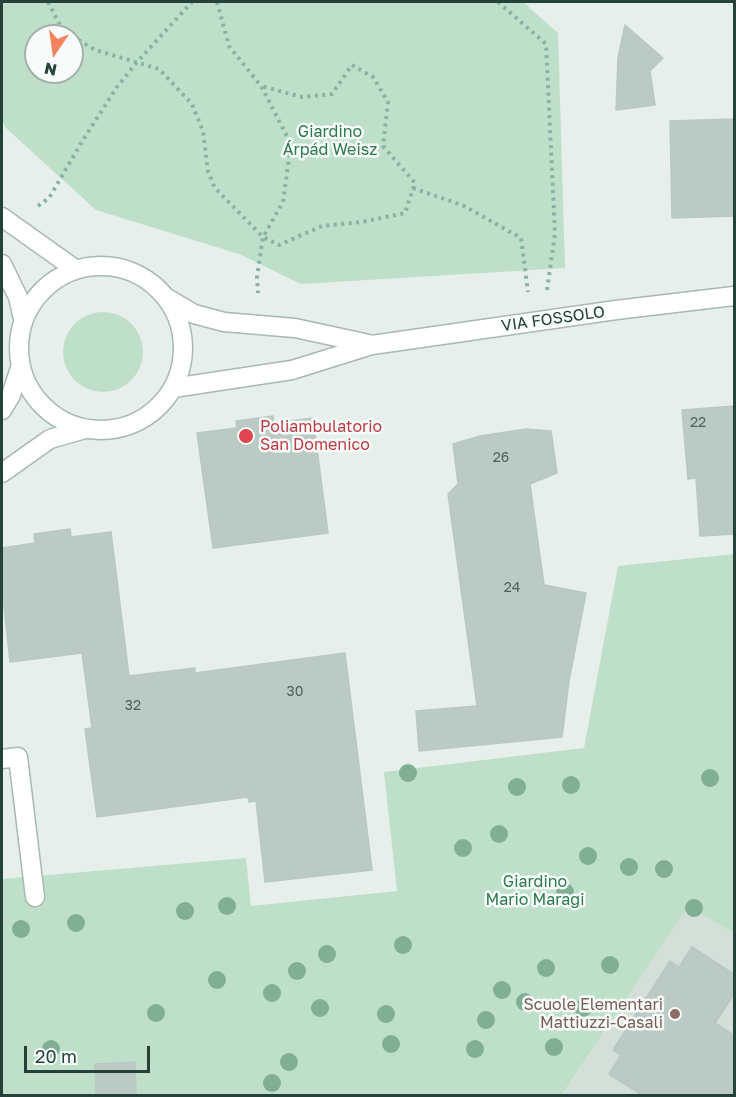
<!DOCTYPE html>
<html>
<head>
<meta charset="utf-8">
<style>
	body { margin:0 }
	#map { position:relative; width:736px; height:1097px; overflow:hidden; background:#e6efeb; font-family:"Golos Text",sans-serif }
	canvas { display:block }
	.frame { position:absolute; inset:0; border:3px solid #24423a; pointer-events:none }
	.north { position:absolute; left:24px; top:24px; width:60px; height:60px; box-sizing:border-box; background:#f7fbf9; border:2px solid #a3b1ad; border-radius:50%; rotate:193deg; font-size:16px; font-weight:700; line-height:24px; text-align:center; color:#24423a }
	.north::after { content:''; display:block; margin:auto; width:21px; height:27px; background:#f4845f; clip-path:polygon(50% 0,100% 100%,50% 72%,0 100%) }
	.scale { position:absolute; left:24px; top:1046px; width:126px; height:27px; box-sizing:border-box; border:3px solid #24423a; border-top:0; padding-left:8px; font-size:18px; line-height:21px; white-space:nowrap; color:#24423a; -webkit-text-stroke:4px #f7fbf9; paint-order:stroke }
</style>
</head>
<body>
<div id="map">
<canvas width="736" height="1097"></canvas>
<div class="frame"></div>
<div class="north">N</div>
<div class="scale">20 m</div>
</div>
<script>
const c = document.querySelector('canvas').getContext('2d');
c.lineJoin = 'round';
function fill(path, color) {
  c.fillStyle = color;
  c.fill(path, 'evenodd');
}
function trace(path, color, width, dash) {
  c.strokeStyle = color;
  c.lineWidth = width;
  c.lineCap = dash ? 'butt' : 'round';
  c.setLineDash(dash || []);
  c.stroke(path);
}
function label(font, color, halo, rows, align = 'center') {
  c.font = font + ' "Golos Text",sans-serif';
  c.lineWidth = 5;
  c.setLineDash([]);
  c.textBaseline = 'middle';
  c.strokeStyle = halo;
  c.fillStyle = color;
  for (const [text, x, y, turn = 0] of rows) {
    c.save();
    c.translate(x, y);
    c.rotate((+turn || 0) * Math.PI / 180);
    c.textAlign = isNaN(turn) ? turn : align;
    if (halo) c.strokeText(text, 0, 0);
    c.fillText(text, 0, 0);
    c.restore();
  }
}
const built = new Path2D(`
	M688,905L734,933V1095L562,1096Z`);
const green = new Path2D(`
	M2,2H523L558,33L565,268L301,284L239,254L96,210L7,129L2,121ZM36,36H72V72H36Z
	M63 352a40 40 0 1 1 80 0a40 40 0 1 1-80 0Z
	M734,554V933L688,906L562,1095L2,1096V879L246,858L251,906L397,891L384,772L584,748L618,566Z`);
const building = new Path2D(`
	M625,25L663,58L650,71L655,105L616,110L618,58Z
	M735,119V216L672,218L670,121Z
	M735,406V534L700,536L696,478L688,479L682,410Z
	M273,416L274,423L313,418L328,533L213,548L197,433L237,428L236,421Z
	M526,429L551,431L557,473L530,484L544,585L586,593L569,681L562,737L419,751L416,711L477,706L448,494L458,484L453,444L480,436Z
	M70,529L71,537L111,532L129,676L195,668V673L345,653L372,870L265,882L256,801L249,802L248,797L97,817L85,729L92,728L82,653L10,662L2,588V548L35,543L34,534Z
	M692,947L735,975V993L715,1023L735,1036V1095H642L609,1074L621,1055L613,1050L670,961L679,967Z
	M135,1062L136,1095H96L95,1064Z`);
const path = new Path2D(`
	M48,2L63,31L71,36
	M217,2L229,46L261,86L291,144L283,202L263,237L257,277L258,293
	M498,2L546,44L555,234L547,290
	M72,36L95,50L159,69L192,104L203,131L208,172L215,188L263,237L279,245L322,226L362,222L405,213L415,183L383,146L388,102L373,77L352,65L332,94L302,97L261,86
	M413,188L464,206L521,238L528,292
	M38,206L49,198L83,140L117,87L137,62L192,2
	M105,260L149,272`);
const minor = new Path2D(`
	M2,217L75,269
	M2,264L18,297L23,319
	M19 348a82 82 0 1 1 164 0a82 82 0 1 1-164 0Z
	M167,298L194,314L224,322L295,328L369,344
	M173,388L292,370L372,345L616,310L734,296
	M2,410L11,395L20,368
	M2,473L50,439L85,429
	M2,759L18,757L35,897`);
const trees = [
	[408,773],
	[710,778],
	[571,785],
	[517,787],
	[499,834],
	[463,848],
	[588,856],
	[629,867],
	[664,869],
	[565,892],
	[227,906],
	[694,908],
	[185,911],
	[76,923],
	[21,929],
	[403,945],
	[327,954],
	[610,965],
	[546,968],
	[297,971],
	[217,980],
	[502,990],
	[272,993],
	[525,1002],
	[320,1008],
	[583,1008],
	[156,1013],
	[386,1014],
	[486,1020],
	[391,1044],
	[554,1047],
	[51,1049],
	[475,1049],
	[289,1062],
	[272,1083]
];
const markers = [
	[246,436,8,"#e0444e"],
	[675,1014,6,"#8d6e63"]
];
const numberNames = [
	["22",698,423],
	["26",501,458],
	["24",512,588],
	["30",295,692],
	["32",133,706]
];
const parkNames = [
	["Giardino",330,132],
	["Árpád Weisz",330,150],
	["Giardino",535,882],
	["Mario Maragi",535,900]
];
const streetNames = [
	["VIA FOSSOLO",553,319,-8]
];
const healthNames = [
	["Poliambulatorio",260,427],
	["San Domenico",260,445]
];
const educationNames = [
	["Scuole Elementari",663,1005],
	["Mattiuzzi-Casali",663,1023]
];
fill(built, '#d4dfda');
fill(green, '#bfe0c8');
fill(building, '#bbcac4');
trace(building, '#b8c9c2', 1.5);
trace(minor, '#a8b8b2', 21);
trace(path, '#86b3a5', 4, [3, 4.5]);
trace(minor, '#fff', 18);
c.fillStyle = '#80af93';
for (const [x, y] of trees) {
  c.beginPath();
  c.arc(x, y, 9, 0, 2 * Math.PI);
  c.fill();
}
for (const [x, y, r, color] of markers) {
  const dot = new Path2D();
  dot.arc(x, y, r, 0, 2 * Math.PI);
  c.fillStyle = color;
  c.fill(dot);
  trace(dot, '#f7fbf9', 2);
}
label('14px', '#4a645c', null, numberNames);
label('16px', '#2d7a4b', '#f7fbf9', parkNames);
label('16px', '#24423a', '#f7fbf9', streetNames);
label('16px', '#be3a42', '#f7fbf9', healthNames, 'left');
label('16px', '#785e54', '#f7fbf9', educationNames, 'right');
</script>
</body>
</html>
